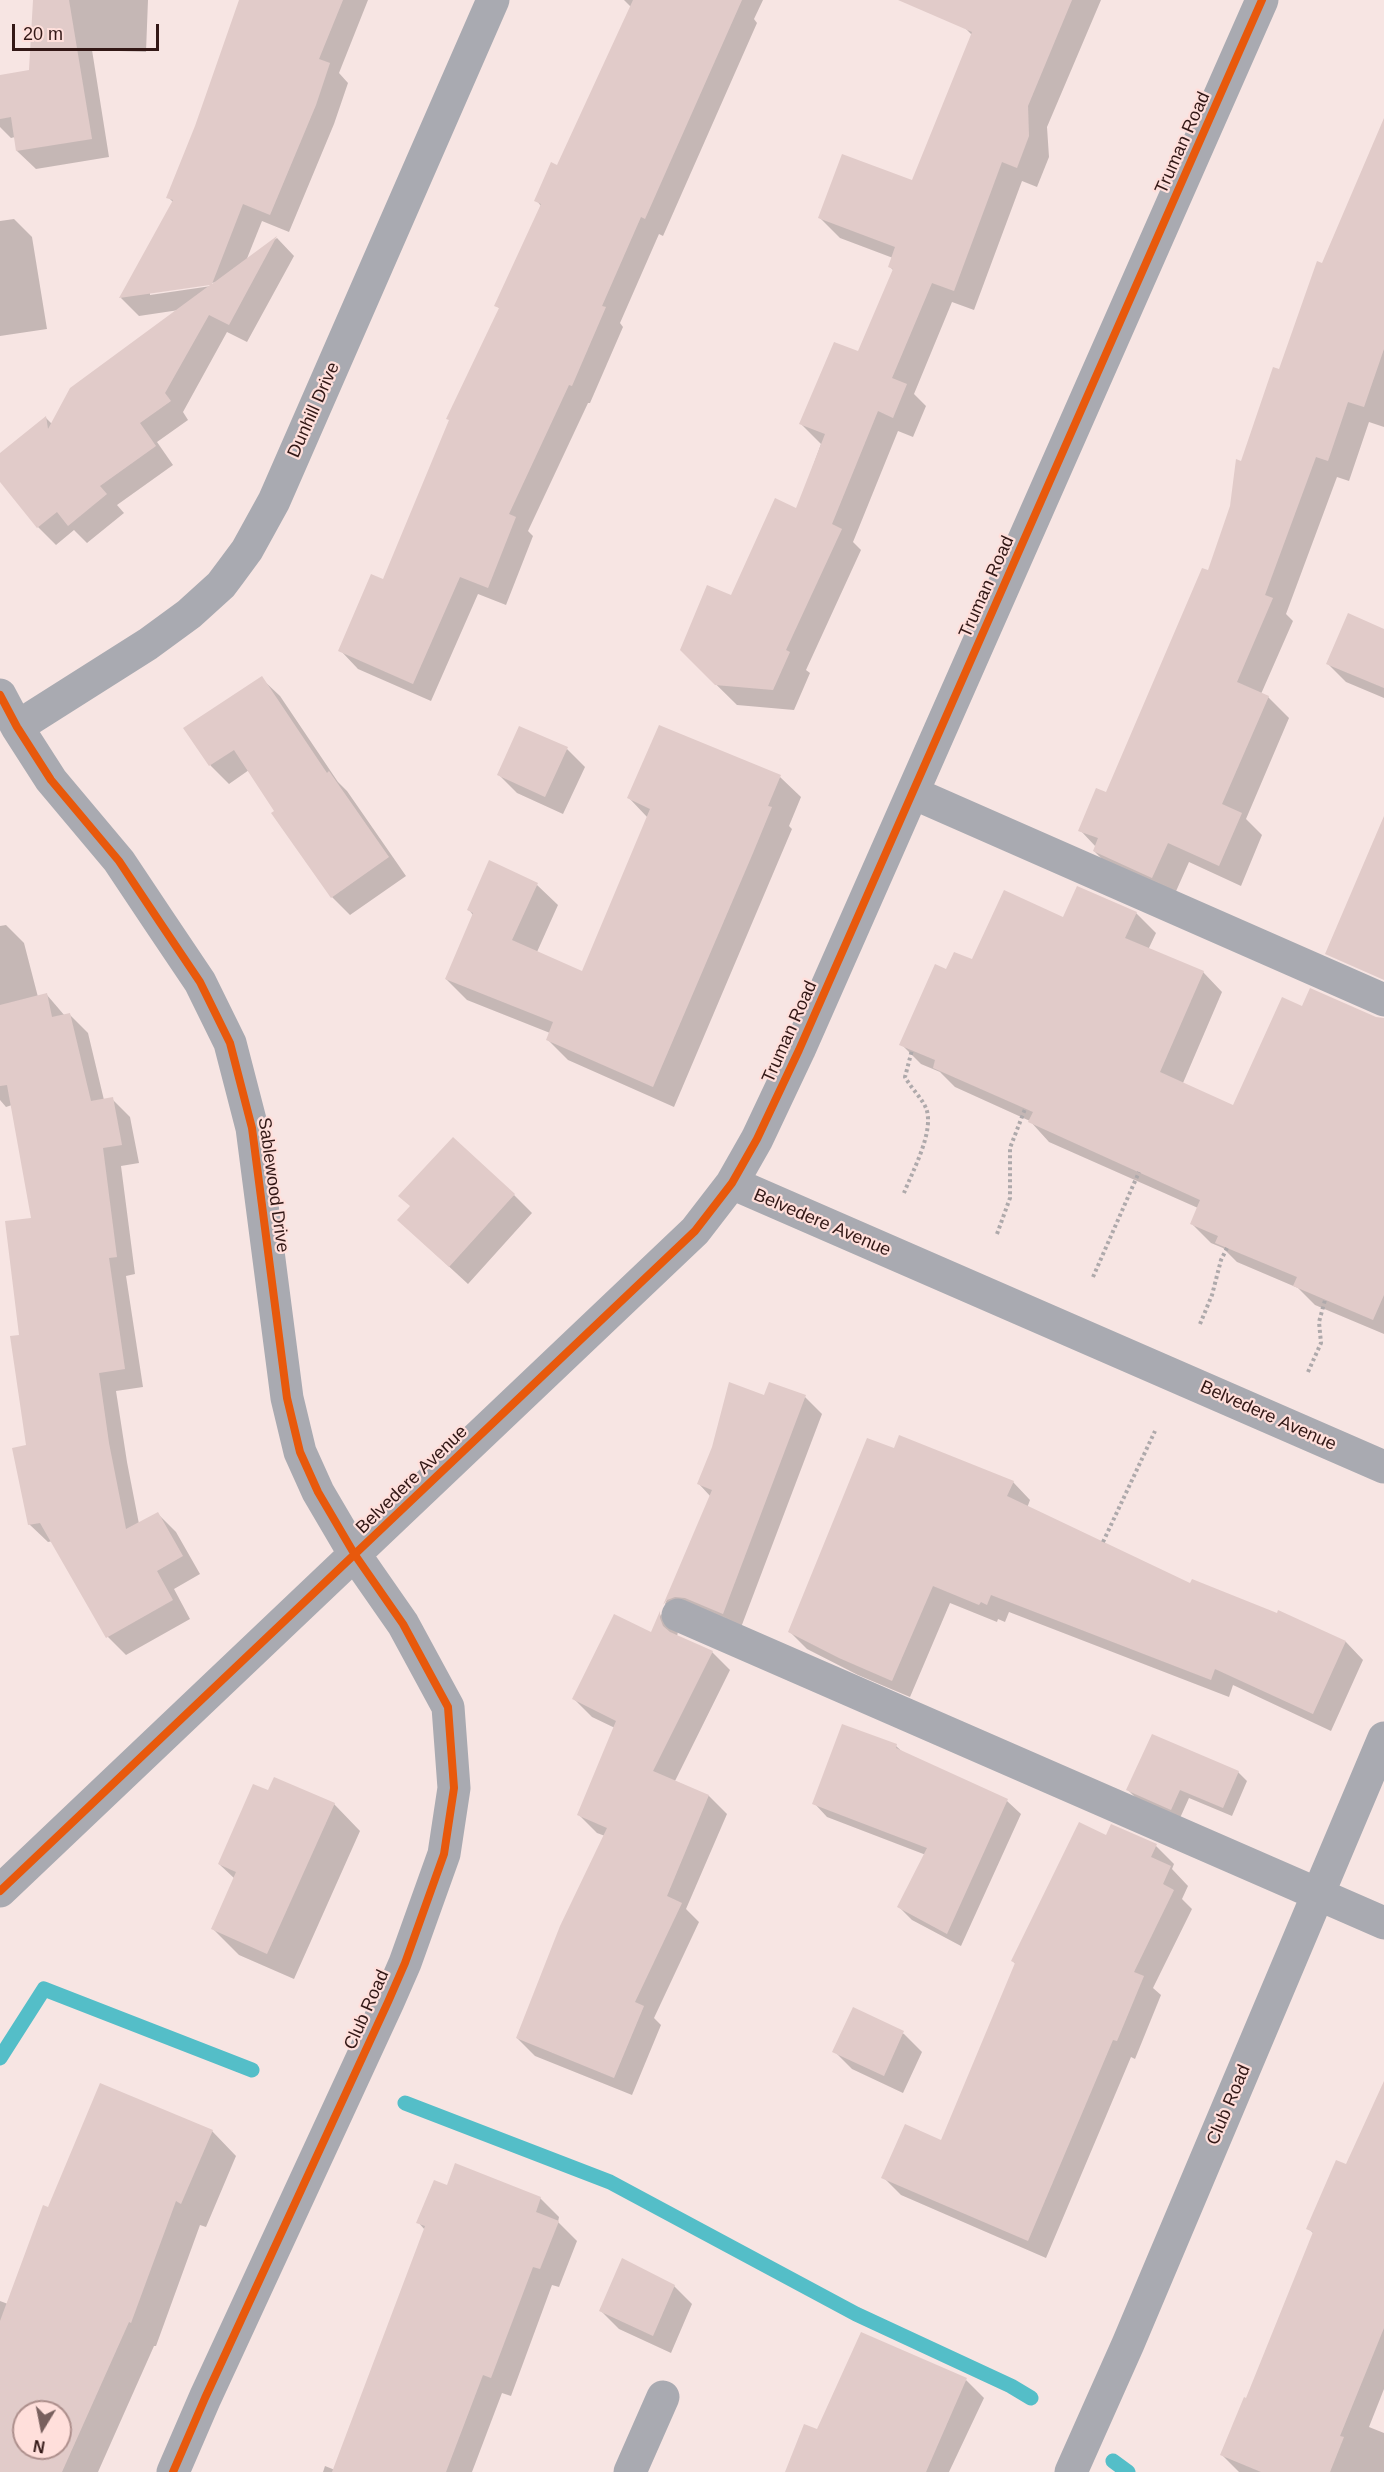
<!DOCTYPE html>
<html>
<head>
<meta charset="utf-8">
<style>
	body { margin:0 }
	#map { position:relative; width:1384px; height:2472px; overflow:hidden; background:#f7e5e3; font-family:Helvetica,sans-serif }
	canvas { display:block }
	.north { position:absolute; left:12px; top:2400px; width:60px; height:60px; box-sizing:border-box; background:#ffdfdb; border:2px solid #ad8f8c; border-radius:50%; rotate:190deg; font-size:16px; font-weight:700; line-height:24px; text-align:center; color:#331816 }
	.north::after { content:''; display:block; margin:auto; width:21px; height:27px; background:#78605e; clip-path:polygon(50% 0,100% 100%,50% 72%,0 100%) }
	.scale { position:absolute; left:12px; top:24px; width:147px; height:27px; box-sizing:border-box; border:3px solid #331816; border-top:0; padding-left:8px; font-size:18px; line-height:21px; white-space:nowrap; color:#331816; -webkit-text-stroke:4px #ffdfdb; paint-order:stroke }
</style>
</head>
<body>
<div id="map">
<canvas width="1384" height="2472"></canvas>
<div class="north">N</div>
<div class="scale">20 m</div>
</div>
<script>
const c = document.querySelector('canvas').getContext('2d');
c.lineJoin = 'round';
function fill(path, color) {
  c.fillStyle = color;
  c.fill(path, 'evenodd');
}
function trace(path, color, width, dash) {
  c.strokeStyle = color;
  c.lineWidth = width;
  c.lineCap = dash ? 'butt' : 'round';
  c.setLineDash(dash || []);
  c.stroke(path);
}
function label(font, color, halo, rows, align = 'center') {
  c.font = font + ' Helvetica,sans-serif';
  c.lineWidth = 4.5;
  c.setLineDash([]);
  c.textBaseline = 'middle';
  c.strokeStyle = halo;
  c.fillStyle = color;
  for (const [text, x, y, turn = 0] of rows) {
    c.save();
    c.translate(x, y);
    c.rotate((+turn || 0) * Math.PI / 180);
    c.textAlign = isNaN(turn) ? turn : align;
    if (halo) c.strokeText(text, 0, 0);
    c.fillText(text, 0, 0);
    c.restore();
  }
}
const shadow = new Path2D(`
	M34,0H148L146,52L92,50L109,157L36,169L17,151L15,137L11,138L0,127V77L31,71Z
	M245,0H368L339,73L348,83L334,124L289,232L262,221L246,261L277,238L294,256L247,342L227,332L183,412L188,420L157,442L173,465L117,505L124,513L87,543L74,530L56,545L38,527L0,480V455L46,418L52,424L179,310L139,316L121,298L173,202L168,197ZM218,282V285L150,295V292Z
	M624,0H763L754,19L757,23L663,236L659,234L620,323L623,327L590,403H588L528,531L533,536L506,605L478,594L431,701L358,669L340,650L384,581L500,309L496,305L541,206L536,200L558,167L632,8Z
	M976,0H1101L1047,127L1049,157L1037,187L1022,181L974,310L952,302L914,394L926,406L913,437L898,431L853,542L861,550L806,670L810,673L794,710L737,705L681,650L732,597L797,510L821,444L801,424L858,353L894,271L890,267L893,258L840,238L820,218L913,182L972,35L964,27Z
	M1384,161V427L1369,422L1349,481L1337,477L1286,614L1293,621L1261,694L1268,697L1289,718L1246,819L1262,835L1241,886L1189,862L1173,898L1115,872L1094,851L1096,847L1080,830L1107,794L1208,572L1232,506L1242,463L1323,265Z
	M14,219L32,237L47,329L0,336V221Z
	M1384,631V698L1346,682L1328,664Z
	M261,678L280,696L338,782L347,791L406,876L350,915L332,897L249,770L229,784L211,766L185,729Z
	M567,749L585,767L563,814L517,793L499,775Z
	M780,777L801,797L789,826L792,829L674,1107L568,1060L548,1040L550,1033L467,1000L446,979L473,915L469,910L537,885L558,905L537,952L583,973L648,818L629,798Z
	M1136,913L1156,933L1148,950L1203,972L1222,992L1183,1083L1234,1107L1384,1050V1334L1315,1305L1298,1288L1237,1262L1223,1248L1211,1243L1191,1223L1198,1208L1049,1142L1030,1121L955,1087L940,1072L921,1064L901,1044L947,971L1064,919Z
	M6,925L24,943L38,997L47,995L65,1016L70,1015L88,1033L104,1100L112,1099L130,1117L139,1163L121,1166L135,1274L126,1276L143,1387L116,1391L127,1462L139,1524L157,1513L176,1532L200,1574L174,1589L190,1619L126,1655L108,1637L53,1541L48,1542L29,1524L28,1446L21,1336L33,1219L12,1105L6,1107L0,1100V926Z
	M514,1195L532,1213L468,1284L418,1238Z
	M764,1397H805L822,1414L740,1630L681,1620L665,1604L711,1497L699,1484Z
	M895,1450L1013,1482L1030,1500L1027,1508L1191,1585L1278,1614L1279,1612L1346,1642L1363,1660L1331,1731L1233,1685L1229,1697L1009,1612L1005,1622L998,1619L997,1622L950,1603L910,1697L858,1675L807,1649L789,1631Z
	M661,1614L678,1631L677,1637L712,1652L730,1670L675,1781L709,1796L727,1814L686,1909L699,1922L654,2018L661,2025L632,2095L535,2056L517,2038L605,1836L597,1833L579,1815L615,1728L592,1717L574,1699L652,1634Z
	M896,1746L905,1754L1007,1801L1021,1814L961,1946L912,1920L899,1907L926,1855L827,1817L814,1803Z
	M1238,1772L1247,1781L1232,1816L1189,1798L1180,1818L1137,1799L1128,1790Z
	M269,1792L334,1804L360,1831L294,1979L239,1955L213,1929L235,1879L219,1864Z
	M1107,1837L1156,1846L1174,1864L1172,1869L1188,1886L1182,1899L1192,1909L1153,1988L1161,1995L1135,2059L1131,2057L1046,2258L901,2195L883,2177L942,2142L1016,1965L1013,1961Z
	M854,2009L904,2034L922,2052L903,2093L852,2069L834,2051Z
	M1384,2084V2389L1369,2427L1384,2433V2472H1239L1222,2455L1247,2400L1314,2234L1308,2228L1346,2166Z
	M212,2131L236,2156L206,2227L200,2225L156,2346H154L98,2472H0V2301L8,2304L49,2208ZM24,2412H60V2448H24Z
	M448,2187L540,2198L559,2217L558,2222L577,2241L559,2287L552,2285L511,2396L502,2393L472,2472H323L325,2466L335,2470L425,2230L418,2222Z
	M674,2286L692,2304L671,2353L619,2329L601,2311Z
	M966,2380L984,2398L949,2472H790L817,2431Z`);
const stream = new Path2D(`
	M0,2058L44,1989L252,2070
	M405,2103L610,2182L856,2314L1011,2386L1031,2398
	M1113,2461L1128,2472`);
const building = new Path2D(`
	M33,0H69L92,139L16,151L11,117L0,119V75L29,70Z
	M239,0H343L319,59L330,63L316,105L270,215L243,204L212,284L277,236L229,325L209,315L165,393L171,401L140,423L156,446L100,486L107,494L68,526L57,512L37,528L0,482V453L46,416L48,429L70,388L210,285L119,298L173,200L166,198L195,126Z
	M633,0H742L645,219L641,217L602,306L606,307L572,386L569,385L509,514L516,517L488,588L460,577L413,684L338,651L371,574L383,579L449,420L446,419L499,308L494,306L541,204L534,201L551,162L557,165Z
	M898,0H1072L1028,106L1029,136L1017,168L1002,162L954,291L932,283L892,378L907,384L893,418L878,411L832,524L842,529L786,650L790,652L773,690L715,685L680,650L707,585L731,595L775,498L796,508L825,434L799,424L834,342L858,351L893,269L888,267L895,247L818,218L842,154L912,180L972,32Z
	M1384,118V349L1364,407L1348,402L1328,461L1316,457L1265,595L1273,598L1237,682L1269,696L1222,804L1242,813L1219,866L1168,843L1152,878L1093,851L1098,838L1078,831L1096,788L1106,792L1202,568L1208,570L1230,506L1236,459L1241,461L1273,367L1279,369L1317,261L1322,263Z
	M1348,613L1384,629V688L1326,664Z
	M262,676L327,773L329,771L389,857L331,898L271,813L274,811L234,750L209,766L183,728Z
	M659,725L781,775L768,806L772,807L753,853L653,1087L546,1040L553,1022L445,979L473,913L467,910L489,860L538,883L512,940L582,971L650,809L627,798Z
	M519,726L568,747L545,797L497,775Z
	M1384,816V980L1325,954Z
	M1077,886L1137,912L1125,938L1204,971L1160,1072L1233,1105L1282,997L1302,1006L1310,988L1376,1017L1384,1018V1295L1373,1320L1293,1286L1297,1277L1215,1243L1218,1236L1190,1224L1200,1200L1028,1122L1033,1112L933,1068L935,1060L899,1045L935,964L946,969L954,952L972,959L1004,890L1063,917Z
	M47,993L52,1017L70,1013L91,1101L113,1097L122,1145L103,1148L117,1257L109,1258L125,1369L99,1373L109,1443L126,1529L158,1512L183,1556L157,1571L173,1600L106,1638L40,1523L28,1525L12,1448L26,1445L10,1336L19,1335L5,1221L31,1218L7,1085L0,1086V1005Z
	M453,1137L515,1194L449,1267L397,1220L410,1206L398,1196Z
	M729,1382L764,1395L769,1382L806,1395L723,1614L685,1598L675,1597L667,1600L663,1605L712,1490L697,1484L712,1447Z
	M899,1435L1014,1481L1007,1496L1190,1583L1192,1579L1277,1613L1278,1610L1346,1641L1313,1714L1215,1669L1211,1680L991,1595L987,1605L981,1602L979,1605L933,1586L892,1681L839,1658L788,1632L867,1438L894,1448Z
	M660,1611V1618L663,1626L670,1632L713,1651L653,1771L709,1795L667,1896L682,1903L635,2002L644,2006L614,2078L516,2038L560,1926L607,1828L577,1815L616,1721L572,1699L614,1614L651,1632Z
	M842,1724L897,1744L896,1748L1008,1799L947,1934L897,1907L927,1848L812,1804Z
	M1152,1734L1239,1771L1223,1808L1180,1790L1171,1810L1126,1790Z
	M274,1777L335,1803L267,1954L211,1929L236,1872L218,1864L253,1784L268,1790Z
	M1079,1822L1106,1835L1111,1824L1157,1844L1151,1857L1171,1866L1163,1884L1174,1890L1134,1972L1144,1976L1117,2041L1113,2040L1028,2241L881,2178L905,2124L941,2140L1015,1963L1011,1961Z
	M853,2007L904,2031L884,2076L832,2052Z
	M1384,2081V2328L1340,2436L1344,2437L1330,2472H1261L1220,2455L1244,2397L1246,2398L1313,2232L1306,2229L1336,2160L1346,2164Z
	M100,2083L213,2130L181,2204L176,2201L131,2323L129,2322L62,2472H0V2321L43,2205L48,2207ZM24,2412H60V2448H24Z
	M455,2163L541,2197L536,2212L559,2221L540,2269L533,2267L491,2378L483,2375L446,2472H332L425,2226L416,2223L434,2180L447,2185Z
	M622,2258L675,2285L653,2336L599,2311Z
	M861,2332L967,2378L926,2472H785L804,2424L817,2429Z`);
const path = new Path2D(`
	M904,1193C912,1172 935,1131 926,1108C921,1097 911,1088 905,1077L912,1050
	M997,1234L1010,1198V1148L1025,1109
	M1093,1277L1139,1172
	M1200,1324L1212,1295L1221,1260L1227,1248
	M1308,1372L1321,1343L1319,1322L1325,1300
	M1103,1542L1155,1431`);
const minor = new Path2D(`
	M0,695L17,727L51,780L119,861L159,921L200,982L230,1043L252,1128L287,1398L300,1452L318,1492L355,1555L403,1624L448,1707L454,1788L444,1854L405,1963L388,2002L205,2398L173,2472
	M17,727L148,644L189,614L221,585L230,573L247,550L274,501L493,0
	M913,793L1384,1000
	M732,1183L1384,1467
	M678,1615L1384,1923
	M0,1891L695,1231L732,1183L757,1139L799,1050L1262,0
	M630,2472L663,2397
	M1071,2472L1128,2344L1384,1738`);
const cycleway = new Path2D(`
	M0,695L17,727L51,780L119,861L159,921L200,982L230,1043L252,1128L287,1398L300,1452L318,1492L355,1555L403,1624L448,1707L454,1788L444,1854L405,1963L388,2002L205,2398L173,2472
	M0,1891L695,1231L732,1183L757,1139L799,1050L1262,0`);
const streetNames = [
	["Truman Road",1183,143,-66],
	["Dunhill Drive",314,410,-66],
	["Truman Road",987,587,-66],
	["Truman Road",790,1032,-66],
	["Sablewood Drive",273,1185,82],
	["Belvedere Avenue",822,1223,23],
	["Belvedere Avenue",1268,1416,24],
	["Belvedere Avenue",412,1480,-44],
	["Club Road",367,2010,-66],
	["Club Road",1229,2105,-67]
];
fill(shadow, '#0003');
trace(stream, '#54bec8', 15);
fill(building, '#e1cbc9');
trace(path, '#aea9ab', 4, [3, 3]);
trace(minor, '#a9aab1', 33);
trace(cycleway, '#e8590c', 8);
label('18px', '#331816', '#ffdfdb', streetNames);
</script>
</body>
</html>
